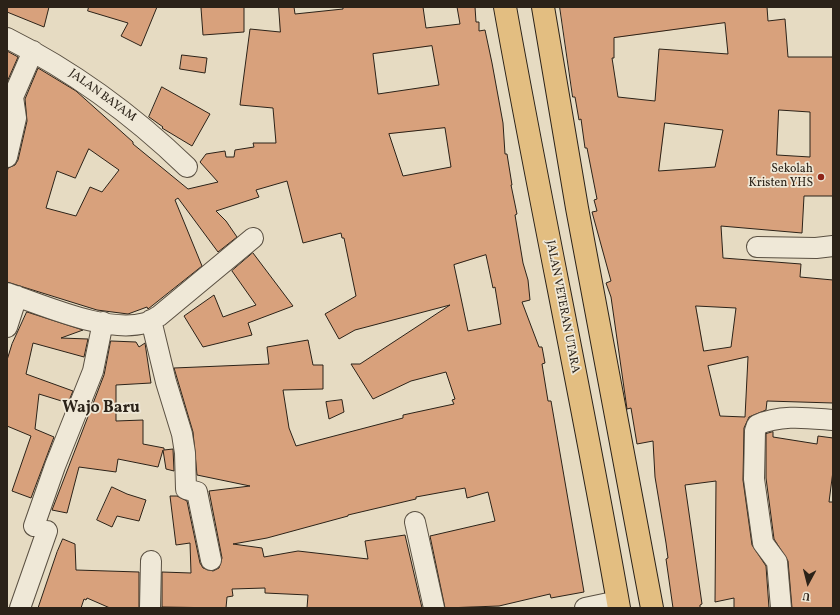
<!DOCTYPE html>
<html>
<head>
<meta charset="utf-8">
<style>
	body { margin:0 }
	#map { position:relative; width:840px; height:615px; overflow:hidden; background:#e6dbc2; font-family:Vollkorn,serif }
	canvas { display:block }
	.frame { position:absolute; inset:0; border:8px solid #2b2218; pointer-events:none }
	.north { position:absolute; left:788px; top:563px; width:40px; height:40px; -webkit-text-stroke:3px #efe8d7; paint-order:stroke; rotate:187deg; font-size:11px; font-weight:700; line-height:16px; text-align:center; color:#2b2218 }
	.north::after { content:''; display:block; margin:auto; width:14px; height:18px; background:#2b2218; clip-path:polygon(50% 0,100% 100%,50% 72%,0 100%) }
</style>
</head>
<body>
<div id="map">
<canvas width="840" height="615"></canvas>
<div class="frame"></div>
<div class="north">U</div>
</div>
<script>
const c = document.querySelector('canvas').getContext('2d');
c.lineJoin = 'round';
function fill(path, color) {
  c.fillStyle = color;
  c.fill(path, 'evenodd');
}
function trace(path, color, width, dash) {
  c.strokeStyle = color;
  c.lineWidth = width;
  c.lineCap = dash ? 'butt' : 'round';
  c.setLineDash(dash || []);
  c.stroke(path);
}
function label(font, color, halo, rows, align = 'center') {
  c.font = font + ' Vollkorn,serif';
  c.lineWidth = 3.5;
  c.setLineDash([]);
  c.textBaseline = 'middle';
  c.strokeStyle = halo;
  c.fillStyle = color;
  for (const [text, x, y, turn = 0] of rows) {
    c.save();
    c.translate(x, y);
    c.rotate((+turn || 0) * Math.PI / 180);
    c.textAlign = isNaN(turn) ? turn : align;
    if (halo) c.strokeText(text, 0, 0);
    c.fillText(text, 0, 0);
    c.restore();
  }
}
const building = new Path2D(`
	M7,7H49L44,27L7,12Z
	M89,7H157L141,46L121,36L128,23L88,11Z
	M215,7H244V32L203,35L201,8Z
	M279,7H294L295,14L343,9V7H423L426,28L460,24L457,7H475L476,22H479V31L485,30L492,63L503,123L505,154H507L512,185H511L517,214L515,215L523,263L528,280L530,300L522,302L539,347H542L545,363L542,364L548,401H551L584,592L551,598L550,594L499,606L445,608L430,536L495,521L488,492L467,498L465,488L416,497V499L348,515V516L267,538L233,544L262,548L264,557L298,551L368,559L365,541L405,535L422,608H307L308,595L265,593V588L232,589L233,596L227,597L226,608L162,607V572L191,573L190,543L176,545L170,496H177L187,501L200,563L203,568L213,571L219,568L222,558L209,491L250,486L197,475L193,432L174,368L269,364L267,347L308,340L313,365H323V389L283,390L289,428L296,446L403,418V415L454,404L452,400L455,399L446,372L411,381L373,399L351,364H360L450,305L355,330L339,339L325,314L356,296L344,238H342L341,233L303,243L287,181L256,190L259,197L216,211L226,221L237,237L218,252L178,198L175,200L202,266L148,309L147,307L128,314L97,310L7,282V173L8,168L15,165L18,160L27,121L25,99L38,68L76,91L133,142V144L188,189L218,182L200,162L206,154L225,151L226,157H234L235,150L254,147L253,143H276L273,108L240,105L250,29L280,32ZM432,46L439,85L378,94L373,54ZM445,128L451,167L403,176L389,134ZM89,149L119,170L102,192L90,187L76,216L46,208L57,171L75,178ZM486,255L493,288L495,287L501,324L468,331L454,265Z
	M560,7H767L768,21L785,19L788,57H833V196H804L802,233L721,226L723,258L801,264L800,277L833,280V403L767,401L766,410L749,417L744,428L743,480L752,545L766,566L769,608H734V598L715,602L716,481L685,485L702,604L700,605V608H673L666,559L668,558L666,543L655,477L653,441L637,444L631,408L627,409L611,297L606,283L611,281L592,212L597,211L594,200L597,199L587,148H585L581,119L579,120L575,97H573ZM725,23L728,54L659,49L655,101L618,97L612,58H614V38ZM779,110L810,112V157L777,155ZM665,123L723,130L715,167L659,171ZM696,306L736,308L731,347L704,351ZM748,357L745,417L720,416L708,366Z
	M7,51L18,57L7,82Z
	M182,55L207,58L205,73L180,69Z
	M162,87L210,114L192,146L162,128L163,127L149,117Z
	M253,253L293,306L248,323L252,335L203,347L184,316L214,295L223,317L256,305L232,271Z
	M27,312L83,330L61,338L88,339L84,357L33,343L26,374L73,391L68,403L39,394L35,429L54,437L31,498L12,491L31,436L7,426V360L12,344Z
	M111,341L136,342L139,347L145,343L151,383L116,385V421L143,420V444L164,448V450L173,449L174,471L166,469L163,450L158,467L118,459L116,472L79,467L67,513L52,510L104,375Z
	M342,400L344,412L329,419L326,402Z
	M773,432V437L817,444L818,436L833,438V471L829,502H833V608H792L788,561L774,539L766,478V434Z
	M112,487L127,494L146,500L139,521L117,516L112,527L97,520Z
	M63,539L75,544L76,570L139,572V608H110L87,598L86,600L84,599L81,608H38L57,552Z`);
const minor = new Path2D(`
	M7,38C75,72 132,114 187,167
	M7,157L16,118L13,97L33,51
	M757,247L816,248L833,246
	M7,293C44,305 107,334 145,323C150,322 155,318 159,316L253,238
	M151,320L166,382L182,434L185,453L186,489L197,492L211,560
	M7,327L17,296
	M415,522L434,608
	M34,526L55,466L93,371L103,322
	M20,608L47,531
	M150,608L151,561
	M585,608L618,601
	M781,608L777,562L763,543L754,479L755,431L757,425C781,414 808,418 833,420`);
const highway = new Path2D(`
	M505,7C541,208 584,407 619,608
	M543,7L577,208L652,608`);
const markers = [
	[821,177,4,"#8f2418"]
];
const streetNames = [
	["JALAN BAYAM",102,96,36],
	["JALAN VETERAN UTARA",562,307,79]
];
const poiNames = [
	["Sekolah",813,170],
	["Kristen YHS",813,184]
];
const districtNames = [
	["Wajo Baru",101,409]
];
fill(building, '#d8a17c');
trace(building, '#2b2218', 1);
trace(minor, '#5a5042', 22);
trace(highway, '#2b2218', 24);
trace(minor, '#efe8d7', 20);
trace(highway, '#e3be81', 22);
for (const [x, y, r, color] of markers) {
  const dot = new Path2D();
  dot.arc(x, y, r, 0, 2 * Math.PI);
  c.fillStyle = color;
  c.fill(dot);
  trace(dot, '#efe8d7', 1.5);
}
label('12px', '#2b2218', '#efe8d7', streetNames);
label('12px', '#2b2218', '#efe8d7', poiNames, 'right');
label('bold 16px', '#2b2218', '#efe8d7', districtNames);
</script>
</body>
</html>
